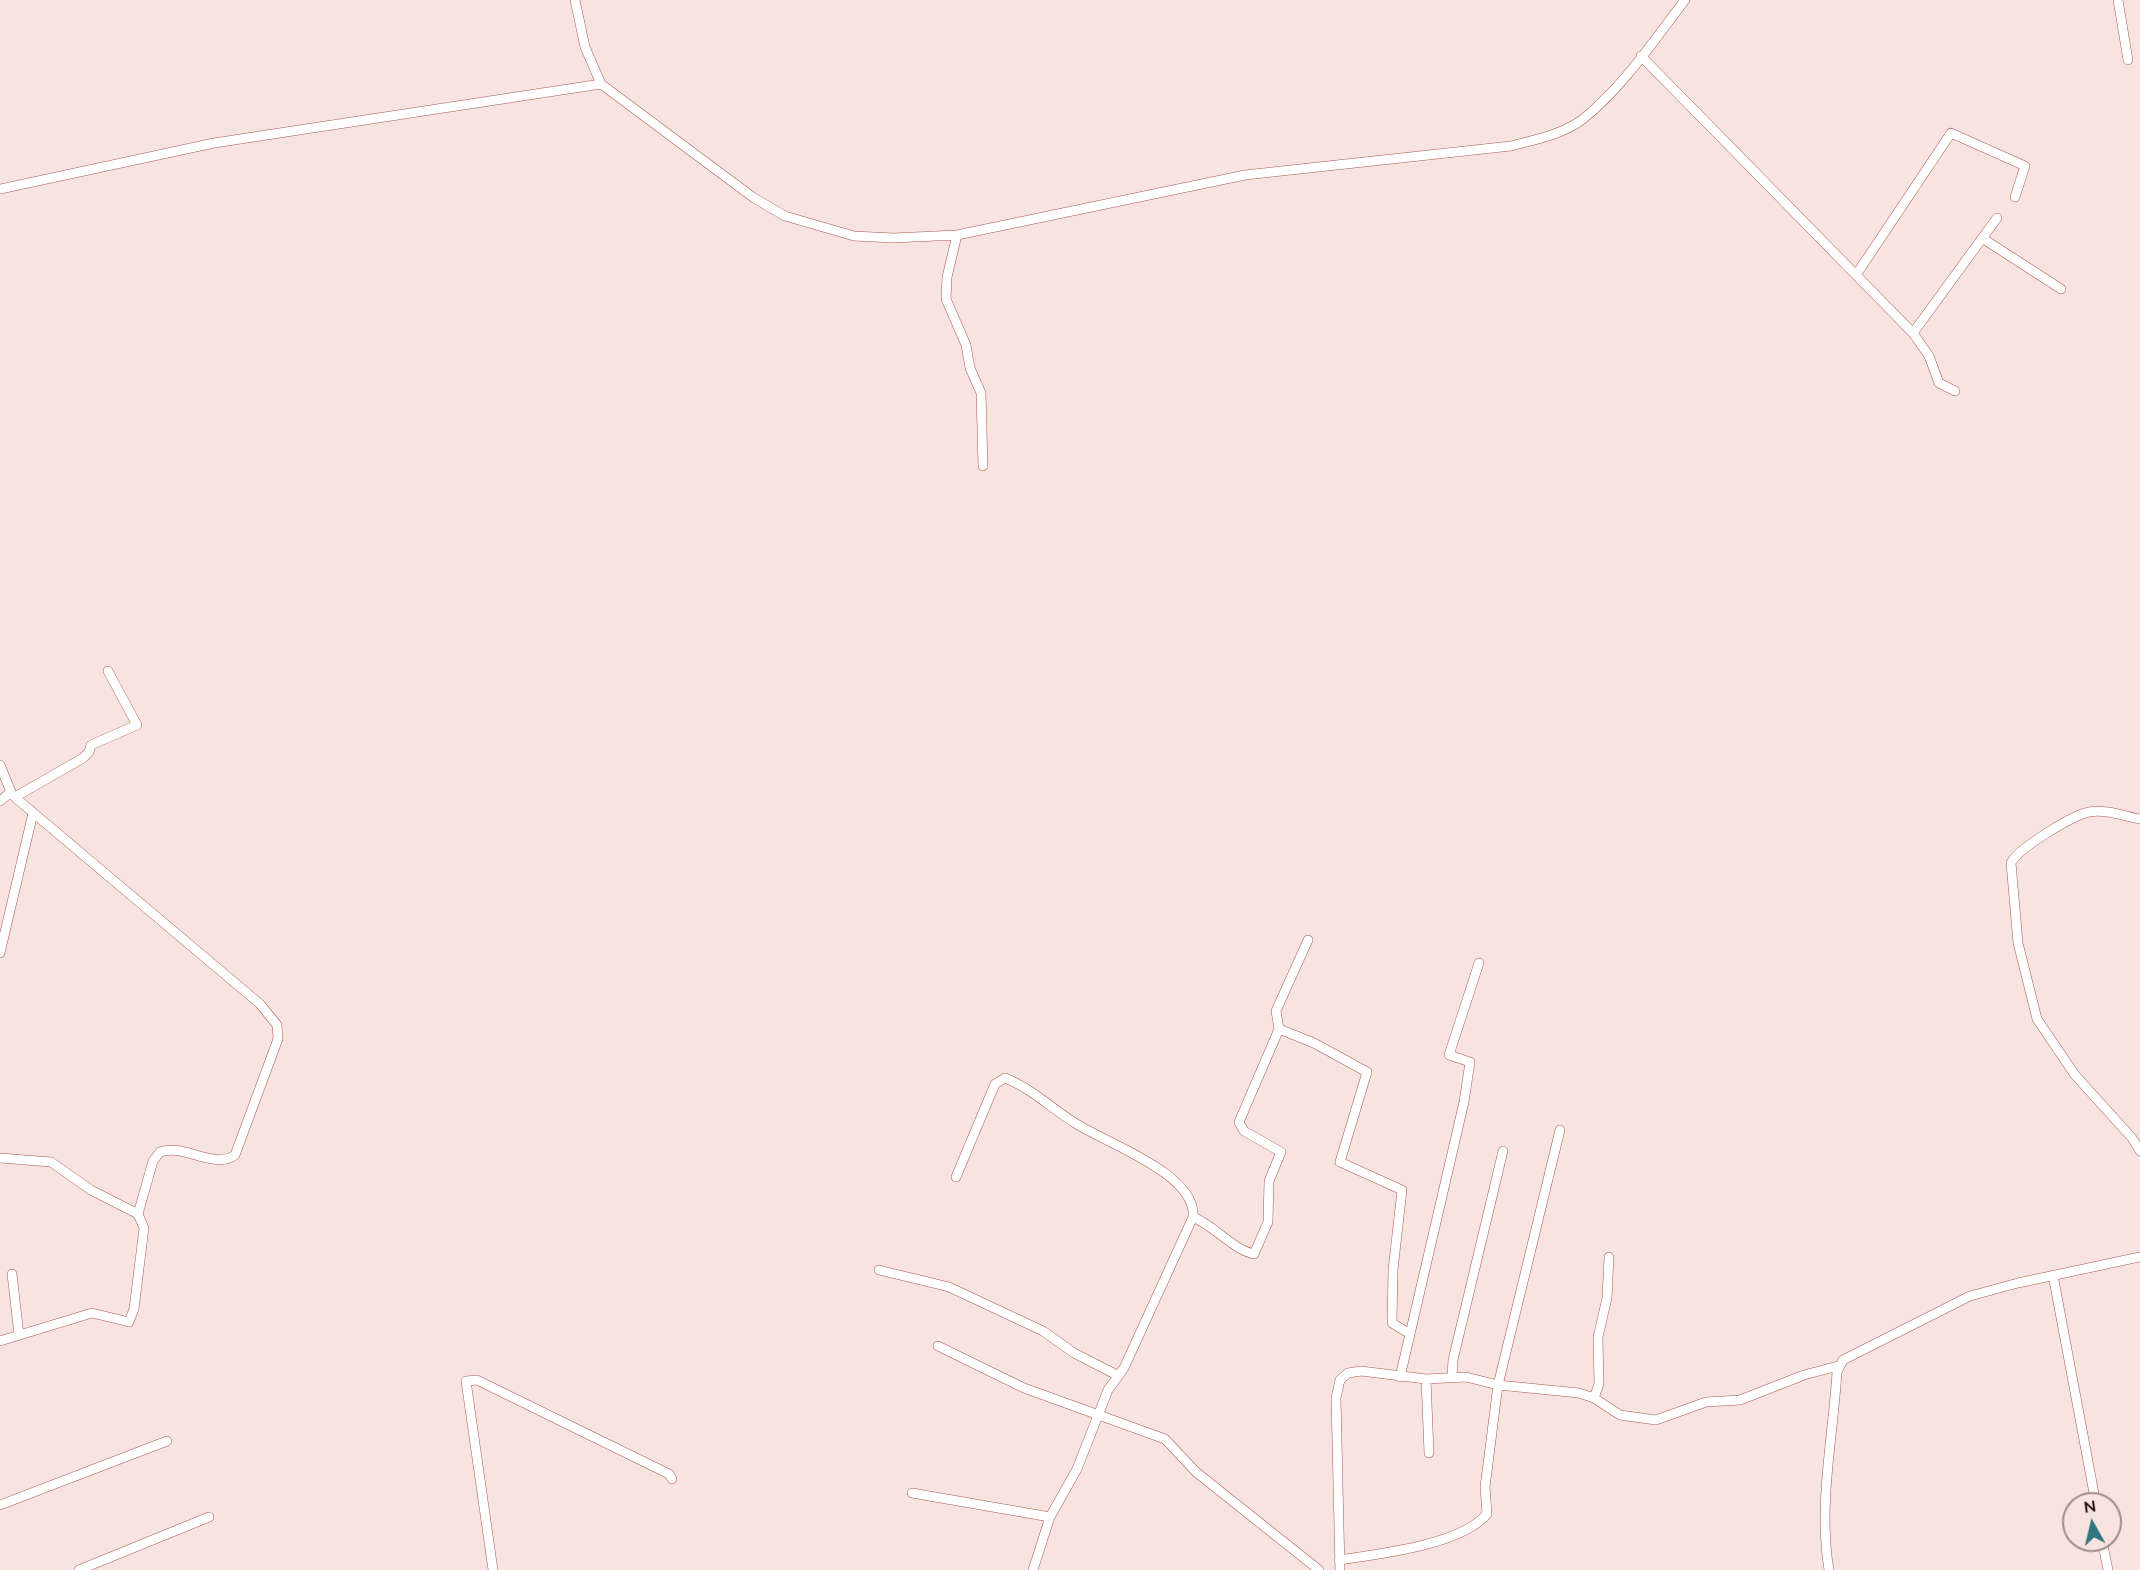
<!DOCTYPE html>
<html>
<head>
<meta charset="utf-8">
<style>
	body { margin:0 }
	#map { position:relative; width:2140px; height:1570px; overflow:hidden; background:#f7e4e1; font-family:Mulish,sans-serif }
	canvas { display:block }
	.north { position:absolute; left:2062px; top:1492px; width:60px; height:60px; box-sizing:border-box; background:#f7e4e1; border:2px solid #a28a88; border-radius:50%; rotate:352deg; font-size:16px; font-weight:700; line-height:24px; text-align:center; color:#220402 }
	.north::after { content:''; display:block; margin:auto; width:21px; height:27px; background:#2e7580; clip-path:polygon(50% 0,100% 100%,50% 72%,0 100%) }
</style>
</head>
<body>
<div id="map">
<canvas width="2140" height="1570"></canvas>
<div class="north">N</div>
</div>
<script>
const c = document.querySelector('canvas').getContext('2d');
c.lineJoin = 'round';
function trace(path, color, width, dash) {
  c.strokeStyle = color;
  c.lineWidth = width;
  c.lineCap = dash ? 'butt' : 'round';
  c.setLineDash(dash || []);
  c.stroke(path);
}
const minor = new Path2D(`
	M575,0L585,47L601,84L754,198L785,216L854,236L893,238L957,235L1245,175L1511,146C1534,140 1564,134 1583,119C1624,86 1654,40 1685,0
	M2118,0L2128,60
	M1641,56L1913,333L1929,356L1939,383L1955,391
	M0,189L214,143L601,84
	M957,235L947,277L946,299L966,345L970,368L981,393L983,466
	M1982,238L2061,289
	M1856,275L1951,133L2025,166L2015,197
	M1913,333L1997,218
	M0,765L11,792L0,801
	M11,794L260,1004L277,1025L278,1039L235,1155C214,1170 183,1143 160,1152L153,1161L138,1214
	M15,797L83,758L89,752L91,745L137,725L108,671
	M2140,819C2124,816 2105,809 2089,812C2073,815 2017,849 2011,863L2018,943L2037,1019L2075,1075L2132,1138L2140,1151
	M0,953L33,813
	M1279,1029L1276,1011L1308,940
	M0,1158L51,1162L91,1190L138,1214L144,1228L134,1309L129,1322L92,1313L0,1341
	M956,1177L995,1084L1005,1078C1031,1088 1051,1108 1075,1123C1106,1143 1197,1174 1193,1217
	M879,1270L949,1287L1043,1331L1074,1353L1117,1375
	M12,1274L19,1335
	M2053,1275L2096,1504
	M938,1346L1024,1388L1165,1439L1196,1472L1319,1570
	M1452,1376L1453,1360L1503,1151
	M1400,1377L1464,1102L1470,1062L1449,1055L1479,963
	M1426,1379L1429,1453
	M1594,1398L1599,1384L1598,1337L1607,1298L1609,1257
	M912,1493L1050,1517
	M0,1505L167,1441
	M2102,1540L2108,1570
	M1339,1560C1379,1554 1461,1545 1487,1514L1485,1487L1498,1385L1560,1130
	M79,1570L209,1517
	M493,1570L466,1381L477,1380L669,1474L672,1479
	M1033,1570L1050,1517L1077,1469L1108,1390L1124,1368L1193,1217C1215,1226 1232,1249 1254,1254L1268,1222L1269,1181L1281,1152L1244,1131L1239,1122L1279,1029L1314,1043L1367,1072L1340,1162L1402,1190L1393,1270L1392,1323L1410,1334
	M1340,1570L1336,1398L1340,1380L1348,1373L1361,1371L1426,1379L1466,1377L1498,1385L1579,1393L1594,1398L1620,1415L1656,1420L1706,1402L1740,1400L1804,1375L1838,1366
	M1829,1570C1818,1505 1833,1438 1837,1372L1843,1360L1970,1296L2018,1283L2140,1257`);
trace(minor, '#a9584d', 10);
trace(minor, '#fff', 9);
</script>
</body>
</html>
